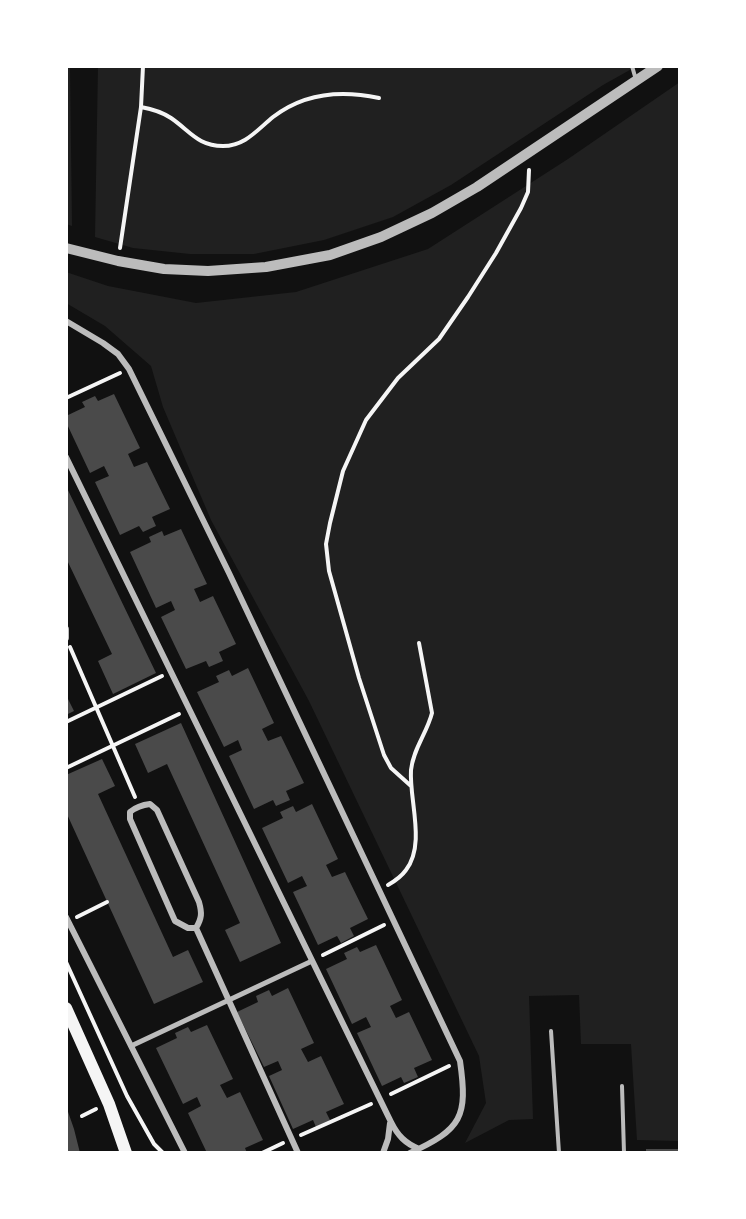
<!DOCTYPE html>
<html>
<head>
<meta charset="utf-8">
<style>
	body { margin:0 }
	#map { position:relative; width:746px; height:1219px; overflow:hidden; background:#111; font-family:"Golos Text",sans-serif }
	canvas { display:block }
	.frame { position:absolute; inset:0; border:68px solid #fff; pointer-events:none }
</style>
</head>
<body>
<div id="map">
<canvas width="746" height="1219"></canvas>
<div class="frame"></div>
</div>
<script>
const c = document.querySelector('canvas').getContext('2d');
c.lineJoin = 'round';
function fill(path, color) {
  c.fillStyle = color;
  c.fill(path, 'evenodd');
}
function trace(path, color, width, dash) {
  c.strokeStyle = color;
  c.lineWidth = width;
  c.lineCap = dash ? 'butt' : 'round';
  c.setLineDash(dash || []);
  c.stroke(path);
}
const green = new Path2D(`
	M66,66H70L72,226L66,224Z
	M98,66H637L603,85L451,185L393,217L324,240L254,254H190L133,248L95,237Z
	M680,82V1141L637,1140L631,1044H581L579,995L529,996L533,1119L509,1120L465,1143L486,1103L479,1056L309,701L211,520L163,407L151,366L105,326L66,303V272L108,286L196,303L296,292L428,249L568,159Z`);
const building = new Path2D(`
	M114,394L140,448L128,454L134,467L147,462L170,509L152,517L156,526L143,532L139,526L120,535L95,482L109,476L104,466L90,473L66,422V416L85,407L82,402L95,396L98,401Z
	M66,486L156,673L113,694L98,661L112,654L66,558Z
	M181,529L207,584L194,589L200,602L213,596L236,644L219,652L223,661L209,667L206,661L186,669L161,617L175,610L171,601L156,608L130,552L151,542L149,537L162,531L164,536Z
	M248,668L274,723L262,729L268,741L281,736L304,783L286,791L290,800L276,806L273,800L254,809L229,756L242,750L238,740L224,747L197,692L219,682L216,676L229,670L232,676Z
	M66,695L74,711L66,715Z
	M181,723L281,943L240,962L225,930L240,923L167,764L148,773L135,744Z
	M102,759L115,786L98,794L173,957L188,950L203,982L154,1004L66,812V775Z
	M312,804L338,859L326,865L332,877L345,872L368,919L350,928L354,936L341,943L337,936L318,945L293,892L307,886L302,876L288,883L262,828L283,818L280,812L293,806L296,812Z
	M376,945L402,1000L390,1006L396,1018L409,1012L432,1060L414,1068L418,1077L404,1083L401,1077L382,1086L357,1033L371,1027L366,1017L352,1024L326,969L347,959L344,953L357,947L360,952Z
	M288,988L314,1043L301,1049L308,1062L321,1056L344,1104L326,1112L330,1120L316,1127L313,1120L293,1129L269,1076L282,1070L278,1061L264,1067L237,1012L258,1002L256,996L269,990L272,996Z
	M207,1025L233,1079L220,1085L227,1098L240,1092L263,1140L245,1148L247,1153H207L188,1113L201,1106L197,1097L183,1104L156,1048L177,1038L175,1033L188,1027L191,1032Z
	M66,1106L74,1129L80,1153H66Z
	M646,1149H680V1153H646Z`);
const path = new Path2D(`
	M141,107C152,109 162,112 171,118C190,131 198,146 223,146C245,146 257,130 273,117C304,93 342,90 379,98
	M120,248L141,107L143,66
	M66,398L120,373
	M70,647L135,797
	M66,722L162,676
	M66,768L179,714
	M411,786L391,768L384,755L359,678L329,571L326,544L330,523L343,471L366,420L398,378L439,339L468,297L496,253L521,208L528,192L529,170
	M388,885C395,881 401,877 406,870C426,844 409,800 411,770C413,749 427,733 432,713L419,643
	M77,917L107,902
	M323,955L384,925
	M66,962L127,1096L154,1144L163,1153
	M391,1094L449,1066
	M82,1116L96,1109
	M301,1135L371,1104
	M262,1153L283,1143`);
const service = new Path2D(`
	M632,66L636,80
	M551,1031L559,1153
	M622,1086L624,1153`);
const pedestrian = new Path2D(`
	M131,1046L312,961`);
const minor = new Path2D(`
	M66,321L103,343L118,354L129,369L229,573L460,1061C468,1117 462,1129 410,1153
	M66,457L391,1122C398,1136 405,1143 419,1149
	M66,629V638
	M150,804L157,810L199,902C202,913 202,918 196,928H188L175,921L130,819V812C136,807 141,805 150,804Z
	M66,917L185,1153
	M196,928L298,1153
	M383,1153L388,1139L390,1123`);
const tertiary = new Path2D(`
	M66,248L118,261L164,269L208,271L266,267L330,255L381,237L432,213L477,187L658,66`);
const secondary = new Path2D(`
	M66,1008L109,1104L126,1153`);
fill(green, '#202020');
fill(building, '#4a4a4a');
trace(path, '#f5f5f5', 4);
trace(service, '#bcbcbc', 4);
trace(pedestrian, '#bcbcbc', 5);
trace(minor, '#bcbcbc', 6);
trace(tertiary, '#bcbcbc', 10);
trace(secondary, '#f5f5f5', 12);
</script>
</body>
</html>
